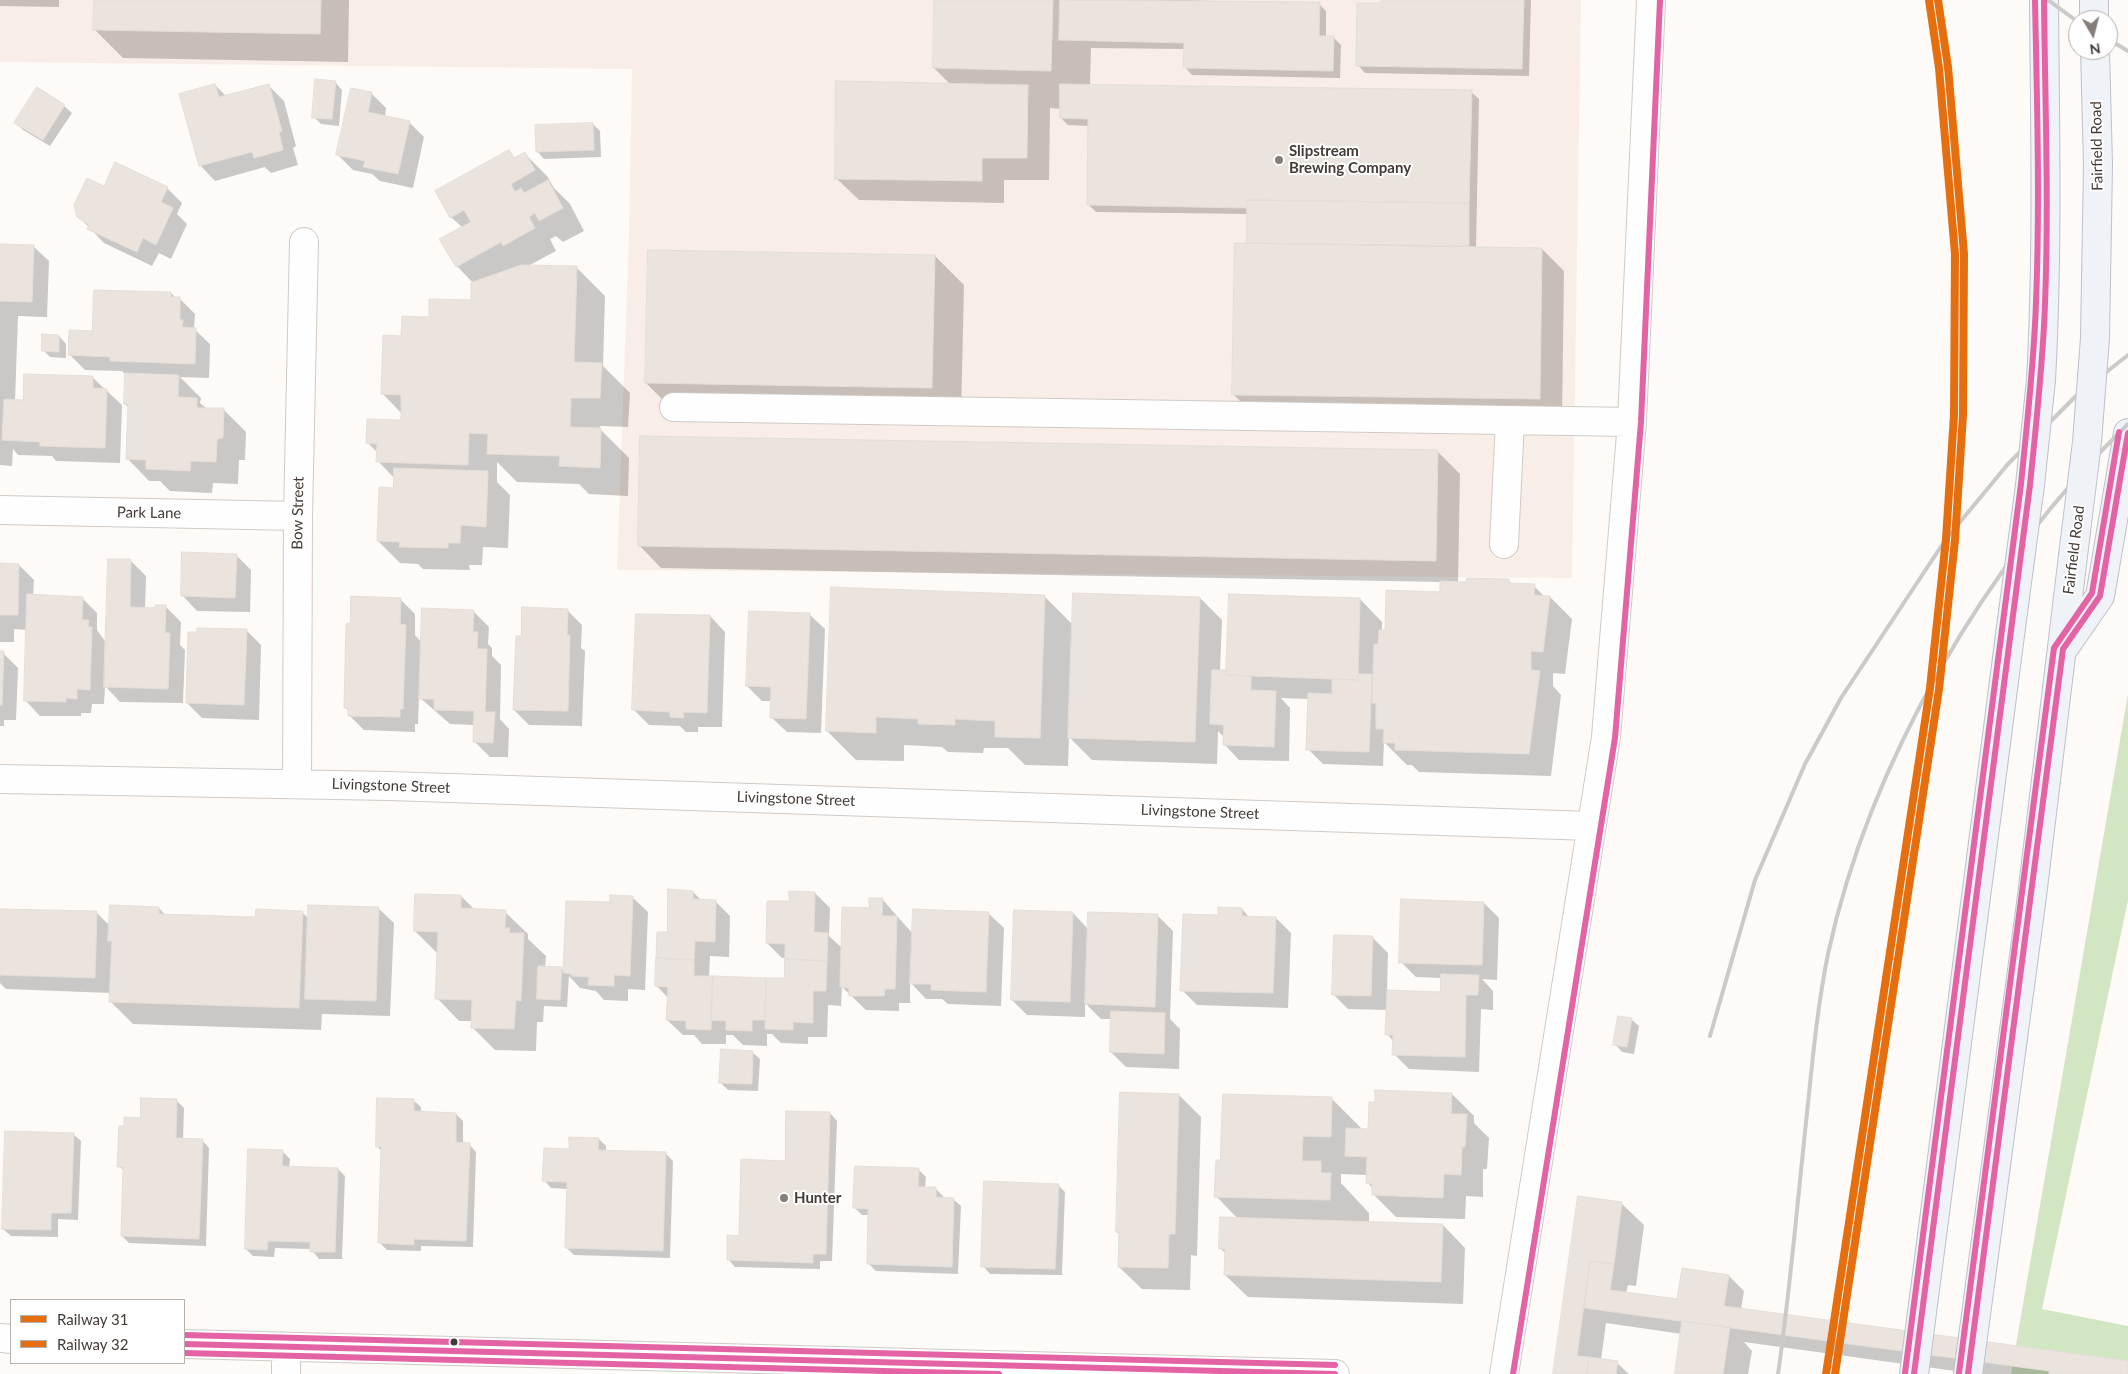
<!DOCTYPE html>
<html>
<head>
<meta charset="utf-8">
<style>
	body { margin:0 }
	#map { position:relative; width:2128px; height:1374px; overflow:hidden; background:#fdfaf8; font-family:Lato,sans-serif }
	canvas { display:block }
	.legend { position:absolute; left:10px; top:1299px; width:175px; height:65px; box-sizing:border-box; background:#fff; border:1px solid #b4b0ae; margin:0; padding:6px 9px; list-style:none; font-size:15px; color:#433a35 }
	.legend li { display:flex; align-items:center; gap:10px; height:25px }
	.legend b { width:25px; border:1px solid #b4b0ae }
	.north { position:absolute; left:2068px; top:10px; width:50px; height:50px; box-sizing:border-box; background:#fff; border:1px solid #b4b0ae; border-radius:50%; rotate:172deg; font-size:14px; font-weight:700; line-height:20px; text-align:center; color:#433a35 }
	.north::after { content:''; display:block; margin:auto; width:18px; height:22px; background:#847d79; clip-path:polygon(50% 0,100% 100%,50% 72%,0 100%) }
</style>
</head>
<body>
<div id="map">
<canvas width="2128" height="1374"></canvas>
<ul class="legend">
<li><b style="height:6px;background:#e56e0f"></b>Railway 31</li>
<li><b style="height:6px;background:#e56e0f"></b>Railway 32</li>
</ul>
<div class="north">N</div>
</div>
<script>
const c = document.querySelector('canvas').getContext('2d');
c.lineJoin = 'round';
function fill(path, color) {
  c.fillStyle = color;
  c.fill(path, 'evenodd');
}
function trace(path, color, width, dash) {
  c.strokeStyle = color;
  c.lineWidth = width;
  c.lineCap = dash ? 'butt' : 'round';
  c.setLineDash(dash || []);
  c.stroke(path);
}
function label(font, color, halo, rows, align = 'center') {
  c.font = font + ' Lato,sans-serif';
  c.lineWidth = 4;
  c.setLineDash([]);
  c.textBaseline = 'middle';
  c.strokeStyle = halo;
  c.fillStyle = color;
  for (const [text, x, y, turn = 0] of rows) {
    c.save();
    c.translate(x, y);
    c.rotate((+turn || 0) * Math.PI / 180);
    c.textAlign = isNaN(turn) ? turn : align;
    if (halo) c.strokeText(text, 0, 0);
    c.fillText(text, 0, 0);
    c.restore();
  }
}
const built = new Path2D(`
	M0,0H1581L1572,578L617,570L629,234L632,69L0,62Z`);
const green = new Path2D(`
	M2128,694V900L2042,1309L2128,1326V1374H2011Z`);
const shadow = new Path2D(`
	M0,0H59V7L0,6Z
	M95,0H349L348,62L123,58L95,30Z
	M935,0H1183L1319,4L1326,11V37L1334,38L1341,45L1340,78L1192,75L1185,67V49L1091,48L1090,86L1471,92L1479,99L1476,248L1542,249L1564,271L1562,421L1256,417L1234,395L1250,245L1248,242V214L1096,212L1088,204L1089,126L1068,125L1061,118V109L1050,108L1049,180H1004V203L859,200L836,178L951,85L934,68Z
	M1383,0H1531L1529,76L1365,73L1358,65L1383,5Z
	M335,82L342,90L339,126L321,124L314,117Z
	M215,85L227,97L269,86L284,101L296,146L293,148L298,165L271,173L265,167L215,181L200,165Z
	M371,93L386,108L385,117L409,122L424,137L413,188L380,181L372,174L353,170L338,155Z
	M64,106L72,113L50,146L23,130L16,123Z
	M593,124L600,131L601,157L544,159L537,151Z
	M509,151L516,159L525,154L547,176L554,188L570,204L584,231L563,242L556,236L550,239L556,251L528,266L577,268L605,296L603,366L630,393L628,427L600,426V429L629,458L628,496L589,494L579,484L517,482L497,462V482L510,495L508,548L483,547L482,565H469L470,570L423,569L418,564L400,563L378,541L394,489V478L378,461V453L368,443L402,421V414L382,393L402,337L430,318L472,301L474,284L457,266L463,228L451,217Z
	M167,188L182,203L177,214L187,224L171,259L159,253L152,266L104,243L81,219L77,213Z
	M33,246L49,261L47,317L18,316L15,401H24L92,377L122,405L120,463L56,461L52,456L18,455L13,449L12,466L0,465V255Z
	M935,256L964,285L961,417L675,412L646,383Z
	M171,293L176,298H179L195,314L194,329L210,344L209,378L180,377L201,398L200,403L207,409L224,410L246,432L245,460H239L238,484L213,483L212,493L170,491L160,481H149L127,458L129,408L125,404L126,375L122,371L85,370L69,354L93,333Z
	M59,336L66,344V358L50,357L43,350Z
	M1438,452L1460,474L1458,583L1508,580L1513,585L1534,586L1545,597H1550L1572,619L1565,674L1553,673V686L1561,695L1551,776L1419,772L1412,765H1407L1384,742L1383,766L1323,764L1308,749L1309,699L1281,698L1290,708L1289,761L1239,760L1224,744V737L1218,731L1217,764L1092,760L1069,737L1068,766L1025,765L1008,748H984L983,753L948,752L942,747L904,745V761L856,760L827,731L1044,596L1073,625L1200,598L1222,620L1220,671L1227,672L1360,599L1382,622V631H1386L1441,593L1442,582L661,568L639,545Z
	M236,555L251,570L250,612L197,611L182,595Z
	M131,561L146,576L145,609H156L166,607L181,622L180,645L185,650L183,703L120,702L105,686L104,704H92L91,713H81V716H40L25,700L27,630L14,629V642H0V564L19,565L34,580L33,596L82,598L97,613V630L107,644Z
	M400,599L415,614V635L422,643L474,612L489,627L488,644L492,648V656L501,665L500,719L509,729L508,757H490L475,742V725L450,724L419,697L418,724H415V732L364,730L349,715V711L345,707Z
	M567,610L582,625L581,648L585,651L582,726L529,725L514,710L523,637Z
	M809,614L825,629L821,733L787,732L771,717L772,701H762L747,686Z
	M710,616L725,632L722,727H698V732H686L680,726L649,725L634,710Z
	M246,630L261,645L259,720L202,718L187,703Z
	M0,652L3,653L18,668L16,720H4V726H0Z
	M693,892L701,900L715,901L730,916L729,957L710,956L709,977L785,979L786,958H782L767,943L790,902L815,893L830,908L829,936L842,948L870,909L882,899L913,934L988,913L1004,928L1001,1006L948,1004L942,999H926L910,982V1003H899V1011L866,1010L842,987L841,1006L828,1005L827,1037H808V1044L781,1043L772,1034H767V1046L743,1045L733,1035H726V1044H702L694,1035H683L667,1020L668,998L657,986L668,934Z
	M461,896L475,910L505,912L528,934V939L546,956L545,968H561L565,971L611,903L632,897L648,912L645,990L628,989V1001L604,1000L596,991L580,988L569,976L567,1007L544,1006L543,1022H537L536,1051L495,1050L472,1027L473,1021H459L437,998L438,954L415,931Z
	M1484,903L1499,918L1497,980L1482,979L1493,991V1010L1481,1009L1479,1072L1409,1069L1394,1054V1042L1387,1034V1010L1348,1009L1333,994L1373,938L1388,953L1387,991L1442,993V978L1416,977L1401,962Z
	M159,908L166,916L256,918L302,912L309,919L378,908L394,923L390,1016L322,1014L321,1030L133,1024L111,1002V993L6,989L0,983V910L97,913L110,926Z
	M1242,909L1249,917L1276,918L1291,933L1288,1008L1197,1005L1182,990Z
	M1073,913L1088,929L1158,916L1173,931L1170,1019L1180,1029L1179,1069L1126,1067L1111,1052L1112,1019H1101L1085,1003V1017L1027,1015L1012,1000Z
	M1631,1019L1639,1026L1634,1054L1622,1052L1615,1044Z
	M752,1052L760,1059L758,1091L728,1090L721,1083Z
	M1452,1094L1474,1116V1123L1489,1138L1487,1169H1483V1197L1466,1196L1465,1219L1396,1217L1373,1194V1189L1368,1183L1366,1175L1341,1174V1183L1369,1213V1223L1443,1225L1465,1248L1463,1304L1248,1297L1225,1275L1226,1254L1220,1248L1238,1219L1216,1196L1221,1162L1331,1098L1363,1130H1369Z
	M1179,1095L1201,1117L1197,1256L1191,1255L1190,1290L1142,1289L1119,1267L1120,1235L1117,1232Z
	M176,1100L184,1108L183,1140H202L209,1148L206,1246L129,1243L122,1236L124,1171L119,1166L142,1119Z
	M413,1100L421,1107V1113L456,1114L463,1121V1144H469L476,1152L473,1247L421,1246V1251L387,1250L380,1243L382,1152L377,1146Z
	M830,1113L837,1121L832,1261H820V1269L735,1267L728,1259L786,1162Z
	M73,1134L81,1141L78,1220L58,1219V1237L11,1236L3,1229Z
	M599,1139L606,1146V1151L665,1153L673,1161L670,1258L574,1255L566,1247L568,1189L551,1188L544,1180Z
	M282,1151L290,1159L289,1167L338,1169L345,1176L342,1259H319L311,1249L275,1248L274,1257L253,1256L246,1249Z
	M918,1169L926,1177L925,1188L936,1189L943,1196V1199H953L961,1206L958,1274L876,1271L868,1263L869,1215H862L854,1207Z
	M1058,1185L1065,1192L1062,1275L990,1274L983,1266Z
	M1579,1197L1621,1203L1644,1225L1636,1286L1628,1285L1626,1293L1679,1301L1729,1276L1744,1291L1741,1309L2128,1362V1374H1977L1744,1342L1752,1351L1748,1374H1676L1682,1334L1606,1323L1601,1360L1617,1363L1629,1374H1554Z`);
const building = new Path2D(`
	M94,0H321L320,34L93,30Z
	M934,0H1053L1051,71L933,68Z
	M1060,0L1320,2L1319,36H1334L1333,71L1183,68L1184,43L1059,40Z
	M1382,0H1524L1522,69L1356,66L1357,3H1381Z
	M315,79L336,81L332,119L312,118Z
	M836,81L1028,85L1027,158H982V181L835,179Z
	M215,84L219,97L269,84L282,131L279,132L283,150L254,158L252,152L199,166L179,94Z
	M1060,84L1472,90L1469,203L1247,200V208L1087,205L1088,119L1060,118Z
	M37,87L65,105L43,140L14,123Z
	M351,88L372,92L368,112L410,121L398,174L363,167L365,161L336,155Z
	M593,123L594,150L536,152L535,125Z
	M509,150L514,158L525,152L535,170L511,184L515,192L521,188L524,193L548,180L563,208L539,221L535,213L529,217L535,228L503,246L501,242L456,267L439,239L471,222L464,210L450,218L435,191Z
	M115,162L168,187L161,202L173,208L156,245L143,238L137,252L87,229L89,225L77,217L74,205L87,178L104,186Z
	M1247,200L1469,203V246L1247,243Z
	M1235,243L1542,248L1540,399L1232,395Z
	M0,244L34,245L32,302L0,301Z
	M648,250L935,255L932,388L645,383Z
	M521,265L577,266L574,362L602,363L600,398H571L570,427L601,428L600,468L559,466L560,456L487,454L488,434L469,433L468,465L376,462L377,444L366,443L367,419L401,420V395L381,394L383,335L401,336L402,316L429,317V299L471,300V283Z
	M94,290L171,292V297H180V320H183L182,327L196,328L195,364L110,361V357L68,355L69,330L92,331Z
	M42,334L59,335V352L42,351Z
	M125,373L179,375L178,397L197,398V408H224L223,438L217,439L216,462L191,461L190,471L146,469V460L126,459L128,404H124Z
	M24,374L93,376V388L107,389L105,448L40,446V442L2,440L4,399L23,400Z
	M640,436L1438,450L1436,561L638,546Z
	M394,468L488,471L486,527L461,525L460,543H448V548L399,547L400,542L377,541L379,487L393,488Z
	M182,552L237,554L235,598L181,596Z
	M108,559H131L130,607L155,608V605H166L165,633H170L168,689L104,687Z
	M0,563L19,564L18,615H0Z
	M1467,578L1509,579V583L1535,584L1534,595L1550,596L1543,652L1531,651V670L1540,671L1529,754L1395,750V743H1383L1384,729H1376V703H1372L1374,644H1378L1379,630H1385L1386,590L1440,592V581L1466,582Z
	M831,587L1045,595L1040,738L995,737V721L955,719V725L918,724V719L876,717V733L826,731Z
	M1073,593L1200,597L1195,742L1068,738Z
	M27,594L83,597L82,620H89L88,627H92L90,690L77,689V699L66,698V702L24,701Z
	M1229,594L1360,598L1358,680L1226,675Z
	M351,596L401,598L400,624L406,625L403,709H400V717L348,716V708H344L346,624L350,623Z
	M522,607L568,609L567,635H570L568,711L513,710L516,636H521Z
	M422,608L474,610L473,632H478L477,649H487L485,712H495L493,743L473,742L474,711L434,710V699H419Z
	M749,611L810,613L806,719L770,718L771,687L746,686Z
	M636,614L710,615L707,713L683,712L684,718L670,717V712L632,710Z
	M197,628L247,629L244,705L186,703L188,632H197Z
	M0,651H4L2,705H0Z
	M1212,670H1226V675L1251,676V690L1276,691L1274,747L1223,745L1224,725L1210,724Z
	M1358,674H1372L1369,752L1306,750L1308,693L1332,694V679L1358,680Z
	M668,889L693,891V899L716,900L715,942L695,941L694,960L656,958L657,932H667Z
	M789,891L815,892L814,932L828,933L827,961L785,959V944L766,943L767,901H789Z
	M415,894L461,895V908L506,910L505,928H510L509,933H524L521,1001L516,1000L514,1029L471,1028L472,1000L435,999L438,932L414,931Z
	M610,895L633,896L630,976L614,975V986L588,985L589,977L572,976V974L563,973L566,901L610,902Z
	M869,898H883L882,916H897L895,989H885L884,996H849V988L840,987L842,907L869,908Z
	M1401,899L1484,902L1482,965L1399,963Z
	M110,905L159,907V914L255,917L256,909L303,911L299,1008L109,1002L112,941H108Z
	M308,905L379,907L376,1001L305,999Z
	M1218,907L1242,908V916L1276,917L1273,993L1180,991L1183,914L1218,915Z
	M0,909L97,911L95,978L0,975Z
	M913,909L989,912L986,992L931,990V984H910Z
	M1014,910L1073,912L1070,1002L1011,1000Z
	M1088,912L1158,914L1155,1007L1085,1004Z
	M1334,935L1373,936L1371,996L1332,995Z
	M656,958L694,960V976H713L711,1030L686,1029V1021L666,1020L668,987L655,986Z
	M785,959L827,961L826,991H813V1023L793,1022V1030L765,1029L766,978H784Z
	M538,966L562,967L560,1000L537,999Z
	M1441,974L1479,975L1478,995H1466L1465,1057L1392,1055L1393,1035H1385L1387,990L1440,992Z
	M713,976L766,978L765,1020H752V1031L726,1030V1021L711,1020Z
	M1111,1011L1165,1013L1164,1054L1110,1052Z
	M1618,1016L1632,1018L1627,1047L1613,1045Z
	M721,1049L753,1051L752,1084L719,1083Z
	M1375,1090L1452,1093L1451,1114H1467L1465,1147H1462L1461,1175L1444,1174L1443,1198L1372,1195V1184L1366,1183L1367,1157L1345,1156L1346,1128L1368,1129L1369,1102H1375Z
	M1120,1092L1179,1094L1175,1234H1169L1168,1268L1118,1267L1119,1232H1116Z
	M1223,1094L1332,1097L1331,1137L1303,1136L1302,1161H1321V1173H1331L1330,1200L1214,1197L1216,1160H1220Z
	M141,1098L177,1099L176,1138L203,1139L199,1239L121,1236L123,1167H117L119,1126H124V1117L140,1118Z
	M377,1098L414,1099V1111L456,1113V1142L470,1143L466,1241L414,1239V1245L378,1243L381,1147H376Z
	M786,1111L830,1112L826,1254H813V1263L727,1260V1235L739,1236L741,1159L785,1161Z
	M5,1131L74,1133L71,1213H51V1230L2,1229Z
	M569,1137L599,1138L598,1150L666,1152L663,1251L565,1248L567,1182L542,1181L544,1148L569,1149Z
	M248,1149L283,1150L282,1166L338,1168L335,1252H310V1242L268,1241L267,1250L245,1249Z
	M855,1166L919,1168L918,1187H936V1197L954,1198L952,1267L867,1264L868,1209L853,1208Z
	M984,1181L1059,1184L1055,1269L981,1267Z
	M1578,1196L1622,1202L1614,1264L1590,1261L1577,1356L1589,1357L1587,1374H1553Z
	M1220,1217L1443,1224L1441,1282L1224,1275L1225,1249H1219Z
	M1590,1261L1614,1264L1610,1290L1677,1299L1682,1268L1729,1275L1724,1306L2128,1361V1374H2049V1371L1584,1308Z
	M1682,1321L1730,1327L1723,1374H1675Z
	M1589,1357L1618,1361L1616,1374H1587Z`);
const minor = new Path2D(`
	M674,407L1632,422
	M0,510L298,516
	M1504,544L1510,421
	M0,779L390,786L1591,826
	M297,783L298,516L304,242
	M0,1338L11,1339
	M184,1344L1335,1374
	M286,1374V1347
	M1504,1374L1606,737L1632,422L1651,0`);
const major = new Path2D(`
	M2094,0V20
	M2095,50L2098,165L2095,338
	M2041,380C2048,253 2045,127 2044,0
	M2064,648L2100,596L2128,433
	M1914,1374L2013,612
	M1968,1374L2032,896L2073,556`);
const rail = new Path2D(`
	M2048,0L2078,22
	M2108,39L2128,51
	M1710,1036L1755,880L1805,764L1841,698L1946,539L2008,464L2076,396L2128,355
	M1778,1374C1791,1284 1798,1194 1808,1104C1813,1054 1818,1003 1828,954C1870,760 1987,562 2128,424`);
const majorBridge = new Path2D(`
	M2073,556L2087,442L2095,338
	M2013,612L2030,485L2041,380`);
const bus1 = new Path2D(`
	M184,1344L1335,1374
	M1914,1374L2030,485C2036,425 2043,364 2045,304C2049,202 2045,101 2044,0
	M1968,1374L2063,649L2100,596L2128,433`);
const bus2 = new Path2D(`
	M184,1353L999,1374
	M1513,1374L1615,738L1641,422L1660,0`);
const bus3 = new Path2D(`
	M184,1335L1335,1365
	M1905,1373L2021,484C2027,424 2034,363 2036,303C2040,202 2037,101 2035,0
	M1959,1373L2054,648L2092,593L2119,432`);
const rail1 = new Path2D(`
	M1826,1374L1930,688L1946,539L1954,415L1955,254L1939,68L1929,0`);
const rail2 = new Path2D(`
	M1835,1374L1939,689L1955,540L1963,415L1964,254L1948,67L1938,0`);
const markers = [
	[1279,160,5,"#847d79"],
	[784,1198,5,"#847d79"],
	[454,1342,4.5,"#433a35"]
];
const streetNames = [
	["Fairfield Road",2097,146,-91],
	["Park Lane",149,513,1],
	["Bow Street",298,513,-89],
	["Fairfield Road",2074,550,-83],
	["Livingstone Street",391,786,2],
	["Livingstone Street",796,799,2],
	["Livingstone Street",1200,812,2]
];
const poiNames = [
	["Slipstream",1289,151],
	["Brewing Company",1289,168],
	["Hunter",794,1198]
];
fill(built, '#f9eee7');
fill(green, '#d2e6c4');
fill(shadow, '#0003');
fill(building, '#eae3de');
trace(building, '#e3deda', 1);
trace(minor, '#cfcac6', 30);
trace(major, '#bec1c9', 30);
trace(minor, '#fffefe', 28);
trace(major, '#eff2f7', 28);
trace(rail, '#cccac9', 4);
trace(majorBridge, '#bec1c9', 30, []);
trace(majorBridge, '#eff2f7', 28);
trace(bus1, '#e463a4', 6);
trace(bus2, '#e463a4', 6);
trace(bus3, '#e463a4', 6);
trace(rail1, '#e56e0f', 8);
trace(rail2, '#e56e0f', 8);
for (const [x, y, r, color] of markers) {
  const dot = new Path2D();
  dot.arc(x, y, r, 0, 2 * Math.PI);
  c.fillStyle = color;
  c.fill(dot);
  trace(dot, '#fff', 2);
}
label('15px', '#433a35', '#fff', streetNames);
label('bold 15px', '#433a35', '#fff', poiNames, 'left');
</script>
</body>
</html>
